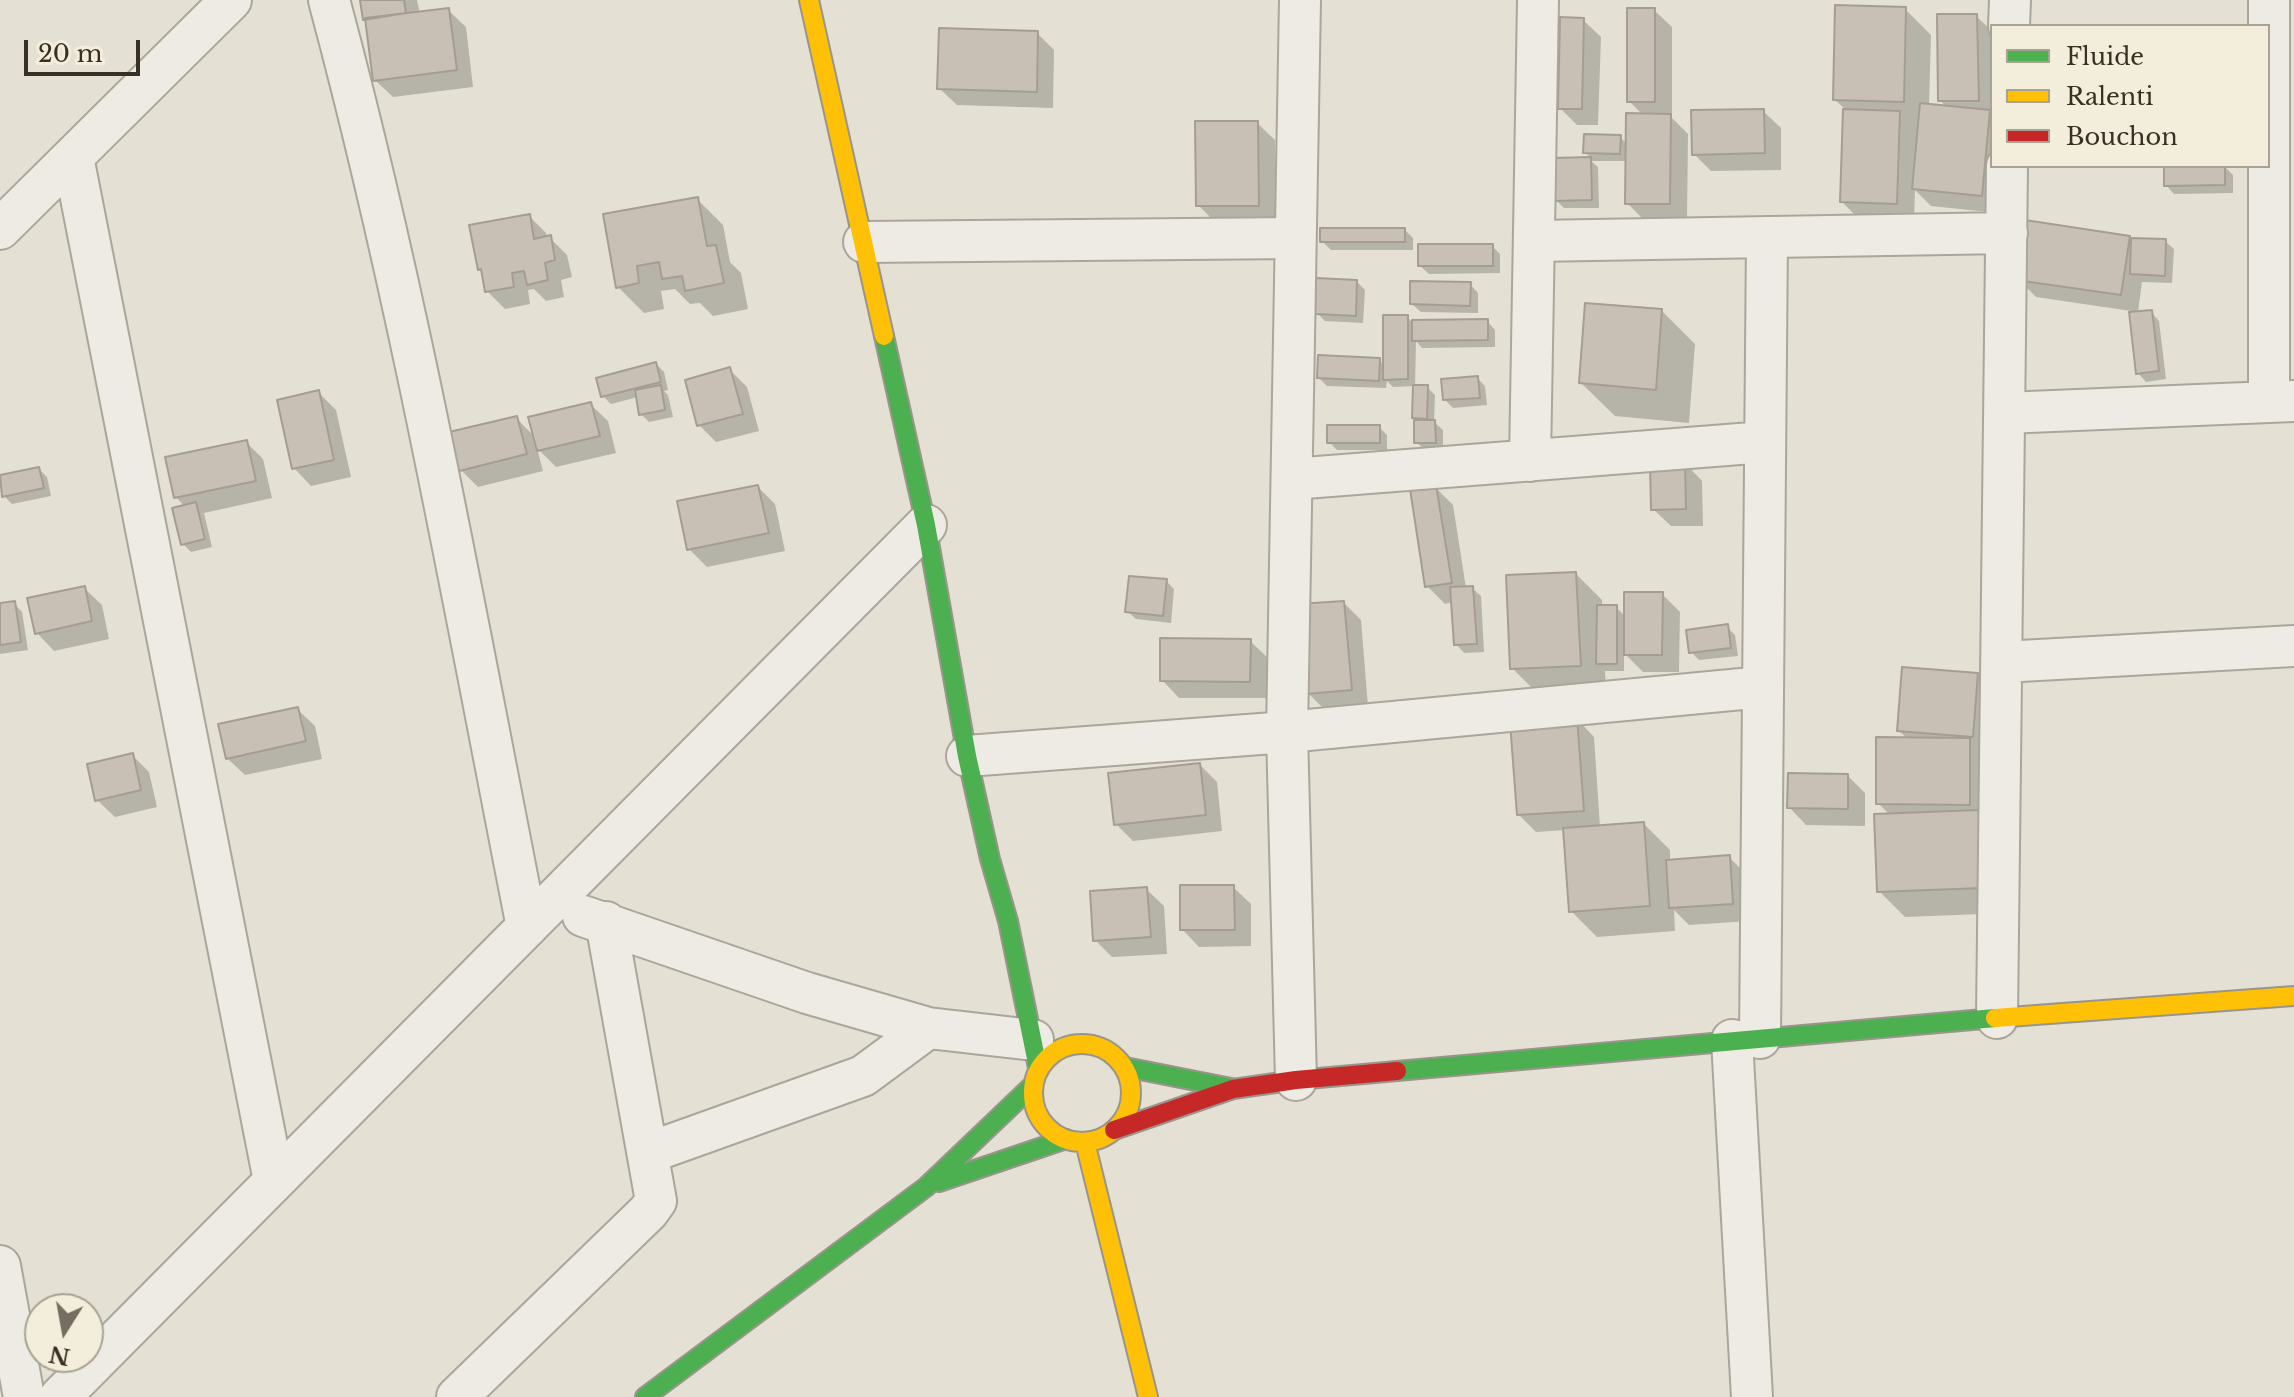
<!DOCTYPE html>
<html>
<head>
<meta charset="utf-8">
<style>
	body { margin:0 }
	#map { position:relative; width:2294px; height:1397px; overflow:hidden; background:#e4e0d4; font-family:"Libre Baskerville",serif }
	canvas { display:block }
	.legend { position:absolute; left:1990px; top:24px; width:280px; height:144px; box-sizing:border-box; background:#f3eedc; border:2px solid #a9a292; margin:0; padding:10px 14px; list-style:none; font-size:24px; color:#392f23 }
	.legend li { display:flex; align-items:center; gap:16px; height:40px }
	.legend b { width:40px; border:2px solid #a9a292 }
	.north { position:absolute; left:24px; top:1293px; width:80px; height:80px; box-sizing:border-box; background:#f3eedc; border:2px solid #a9a292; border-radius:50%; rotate:191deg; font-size:22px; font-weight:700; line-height:32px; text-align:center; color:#392f23 }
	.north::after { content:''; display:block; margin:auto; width:28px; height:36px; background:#756d61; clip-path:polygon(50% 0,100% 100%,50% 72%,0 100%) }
	.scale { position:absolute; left:24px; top:40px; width:116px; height:36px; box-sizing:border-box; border:4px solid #392f23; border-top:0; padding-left:10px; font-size:24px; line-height:28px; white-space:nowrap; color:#392f23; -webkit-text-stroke:6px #f3eedc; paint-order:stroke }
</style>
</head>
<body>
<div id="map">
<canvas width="2294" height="1397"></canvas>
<ul class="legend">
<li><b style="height:10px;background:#4caf50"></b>Fluide</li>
<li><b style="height:10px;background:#ffc107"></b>Ralenti</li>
<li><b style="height:10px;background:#c62828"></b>Bouchon</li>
</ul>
<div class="north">N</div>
<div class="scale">20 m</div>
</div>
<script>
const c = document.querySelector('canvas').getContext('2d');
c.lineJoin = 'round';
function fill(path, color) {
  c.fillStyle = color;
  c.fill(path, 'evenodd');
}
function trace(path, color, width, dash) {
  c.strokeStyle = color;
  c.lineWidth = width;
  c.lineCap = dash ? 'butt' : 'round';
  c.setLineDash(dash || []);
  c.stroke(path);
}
const shadow = new Path2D(`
	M362,0H417L420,14L448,10L466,27L473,87L393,97L375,80Z
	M1905,9L1931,35L1929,106L1947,108L1940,100L1976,16L1992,31V166L1998,213L1931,206L1915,190L1914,220L1859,219L1842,202L1845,109L1835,100Z
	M1654,10L1672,27V118L1688,134L1687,221H1645L1627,203L1628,161H1591L1598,167L1599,208H1564L1556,200L1555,160L1592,159L1585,152L1620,137L1628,145L1644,116L1629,101Z
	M1583,20L1601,37L1598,125H1577L1560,108Z
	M1037,33L1054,50L1053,108L957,105L939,88Z
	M1763,111L1781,128V170L1711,171L1694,154Z
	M1257,123L1275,140V222H1215L1198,205Z
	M2224,166L2233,175V193L2174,194L2166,185Z
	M697,199L723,225L730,262L741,273L748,309L713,316L700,303L690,304L675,289L661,291L664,309L644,313L618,287L605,216Z
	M529,216L546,233L547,238H550L567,255L572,277L561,280L564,297L546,301L534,289L528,290L530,304L505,309L487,291L484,273L479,269Z
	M1405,230L1413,238V250H1331L1322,241Z
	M2129,238L2165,241L2174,249L2172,283L2142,282L2138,312L2036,297L2018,279Z
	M1492,246L1500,254V273L1429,274L1420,266Z
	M1357,282L1365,290L1363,323L1325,321L1317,313Z
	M1470,284L1478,293V313L1421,312L1412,304Z
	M1662,311L1695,344L1689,423L1615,416L1581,383Z
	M2151,312L2159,321L2166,379L2146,382L2138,373Z
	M1407,317L1412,322L1487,321L1495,330V347L1422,348L1416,341L1415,387H1427L1435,395L1434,422L1443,430V450H1425L1416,442L1419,422L1414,417L1415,386L1393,387L1387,381L1386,388L1327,386L1319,378L1379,360L1385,366Z
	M656,364L664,372L668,390L664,391L668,395L673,417L649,422L641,414L638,397L611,404L603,396Z
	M729,369L747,387L759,431L716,442L699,425Z
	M1477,378L1485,386L1487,405L1453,408L1445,400Z
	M318,392L336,410L351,477L311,486L294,468Z
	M590,404L608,421L616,453L556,467L537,448L543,471L478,487L461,470L516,418L535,437Z
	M1379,427L1387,435V450H1337L1329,442Z
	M246,442L263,459L272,498L204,513L212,547L191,552L183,544L185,507L176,497Z
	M1685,463L1702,481L1703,526H1671L1653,509Z
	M39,469L47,477L51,496L12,504L4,496L0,477Z
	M758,487L775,504L785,551L707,567L689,549Z
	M1436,488L1453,505L1466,588H1472L1481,596L1484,652L1464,653L1456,644L1453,602L1445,604L1427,586Z
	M1576,574L1602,600V607H1616L1626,617L1662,594L1680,612L1679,672H1643L1624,653V671H1605L1606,691L1538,694L1512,668Z
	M1166,581L1174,589L1171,623L1136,619L1127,611Z
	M84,588L102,605L109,639L54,651L37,633Z
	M14,603L22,612L28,650L0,654V605Z
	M1344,603L1361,620L1368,707L1325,710L1308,693Z
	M1727,627L1735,635L1738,656L1699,660L1691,652Z
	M1250,641L1268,658L1267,698H1179L1162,680Z
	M1977,675L1995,693L2007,913L1905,917L1879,891L1890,815L1878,803L1908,739L1899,731Z
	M297,709L315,726L322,759L245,775L227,758Z
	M1577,719L1594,737L1600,827L1644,824L1670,850V862L1729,857L1747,875L1750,921L1689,925L1674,910L1675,931L1597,937L1571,911L1566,830L1536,832L1518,814Z
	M132,755L149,772L157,807L115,817L97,800Z
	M1200,765L1217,782L1222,831L1133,841L1116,824Z
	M1848,776L1865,793V826L1806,825L1789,807Z
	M1233,887L1251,904V946L1199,947L1182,929Z
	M1146,889L1164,906L1167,954L1112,957L1095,940Z`);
const building = new Path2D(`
	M360,0H404L406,13L363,20Z
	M1835,5L1906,7L1904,102L1833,100Z
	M449,8L457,70L373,81L365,18Z
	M1627,8H1655V102H1627Z
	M1937,14H1977L1979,101H1938Z
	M1560,17L1584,18L1582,109H1558Z
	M939,28L1038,31L1037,92L937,89Z
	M1920,103L1990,110L1982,196L1912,189Z
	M1764,109L1765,153L1692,155L1691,110Z
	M1843,109L1900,111L1897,204L1840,202Z
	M1626,113L1671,114L1670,204H1625Z
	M1195,121H1258L1259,206H1196Z
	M1584,134L1621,135L1620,154L1583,153Z
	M1591,157L1592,200L1554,201L1553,158Z
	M2164,166H2225V185L2164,186Z
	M698,197L707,246L716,245L724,283L685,291L682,276L662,279L659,262L637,266L639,283L616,288L603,214Z
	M530,214L534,239L551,235L555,260L545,263L548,280L527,285L524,271L512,273L514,287L485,292L481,269L478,270L469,225Z
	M2025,220L2130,236L2121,295L2016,280Z
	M1320,228H1405V242H1320Z
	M2131,238L2166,239L2165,276L2130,274Z
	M1418,244H1493V266H1418Z
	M1316,278L1357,280L1356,316L1315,314Z
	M1410,281L1471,282L1470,306L1410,304Z
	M1585,303L1662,309L1656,390L1579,383Z
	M2152,310L2159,371L2136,374L2129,312Z
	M1383,315H1408V379L1383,380Z
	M1488,319V340L1412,341V320Z
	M1318,355L1380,358L1379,381L1317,378Z
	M656,362L661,382L601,397L596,378Z
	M730,367L743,414L697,426L685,380Z
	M1478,376L1480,398L1443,400L1441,379Z
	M661,385L665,410L639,415L635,390Z
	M1413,385H1428L1427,419L1412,418Z
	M319,390L334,460L292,469L277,400Z
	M591,402L600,436L537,451L528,417Z
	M517,416L527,454L459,471L449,432Z
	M1414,420H1435L1436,443H1414Z
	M1327,425H1380V443H1327Z
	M247,440L256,481L174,498L165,457Z
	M1650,461H1685L1686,509L1651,510Z
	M39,467L44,488L2,497L0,475Z
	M758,485L769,533L687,550L677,501Z
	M1436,485L1452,583L1425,587L1410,489Z
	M196,502L205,539L181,545L172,508Z
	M1576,572L1581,666L1510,669L1506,575Z
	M1129,576L1167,579L1163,616L1125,612Z
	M85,586L92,621L35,634L27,598Z
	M1473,586L1477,644L1454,645L1450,587Z
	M1624,592H1663L1662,655H1624Z
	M15,601L21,642L0,645V603Z
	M1344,601L1352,690L1306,694L1298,604Z
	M1597,605H1617V664H1596Z
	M1728,624L1731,648L1689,653L1686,630Z
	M1160,638L1251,639L1250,682L1160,681Z
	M1902,667L1978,673L1973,737L1897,731Z
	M298,707L306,741L226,759L218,724Z
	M1577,717L1584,811L1517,815L1510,722Z
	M1876,737L1970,738V805L1876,804Z
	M133,753L141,790L95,801L87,764Z
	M1200,763L1206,815L1114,825L1108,773Z
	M1788,773L1848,774V809L1787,808Z
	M1979,810L1982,888L1877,892L1874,814Z
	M1644,822L1650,906L1569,912L1563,828Z
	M1730,855L1733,904L1669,908L1666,860Z
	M1180,885H1234L1235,930H1180Z
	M1147,887L1151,937L1093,941L1090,891Z`);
const street = new Path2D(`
	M329,0C411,305 466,617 527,927
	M2009,26L2010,0
	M73,157L274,1181
	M0,229L231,0
	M1534,241L2007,233
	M864,242L1295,238
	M2269,402V0
	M2005,413L2294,401
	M1530,461L1538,0
	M1292,479L1765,442
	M2002,662L2294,646
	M967,756L1287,732L1763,687
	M583,916L807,993L928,1028L1033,1040
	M1997,1018L2007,166
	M1760,1038L1767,237
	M1732,1040L1752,1397
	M1296,1080L1287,732L1300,0
	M648,1153L863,1076L928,1028
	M0,1266L24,1397
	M60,1397L926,525
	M457,1397L648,1212L656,1201L606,922`);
const fast = new Path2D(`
	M884,336L926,525L967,756L990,859L1008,921L1038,1068
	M1125,1067L1231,1088
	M1397,1071L1995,1018
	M939,1182L1066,1139
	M645,1397L926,1187L1033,1085`);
const slow = new Path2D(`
	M809,0L884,336
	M1995,1018L2294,996
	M1033 1093a49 49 0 1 1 98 0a49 49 0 1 1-98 0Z
	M1085,1142L1148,1397`);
const jam = new Path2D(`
	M1114,1130L1233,1089L1296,1080L1397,1071`);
fill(shadow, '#0003');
fill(building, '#c8c0b5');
trace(building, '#a59d93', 2);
trace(street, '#aaa69c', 44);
trace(fast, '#9a958c', 22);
trace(slow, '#9a958c', 22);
trace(jam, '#9a958c', 22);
trace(street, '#edebe3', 40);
trace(fast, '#4caf50', 18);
trace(slow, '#ffc107', 18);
trace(jam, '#c62828', 18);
</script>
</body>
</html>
